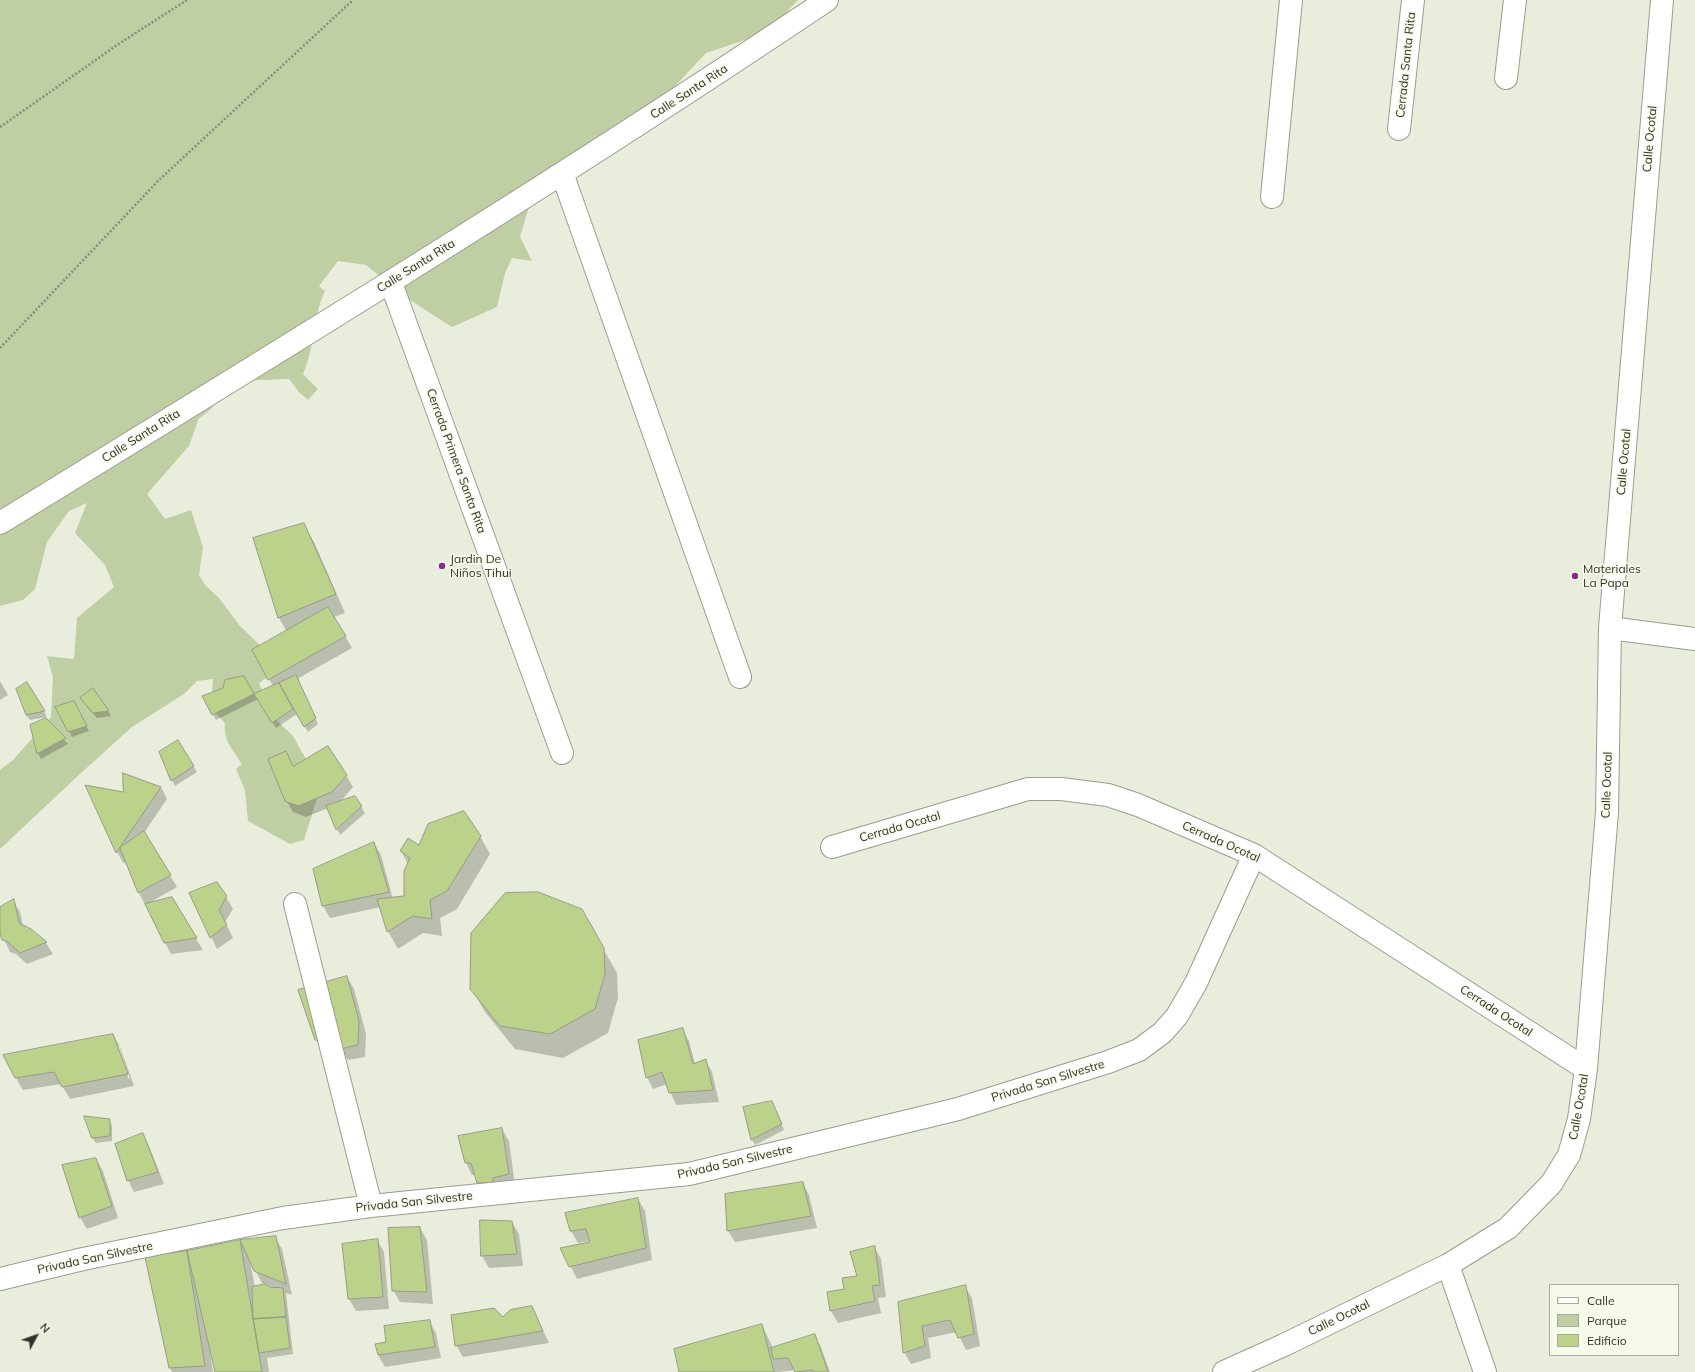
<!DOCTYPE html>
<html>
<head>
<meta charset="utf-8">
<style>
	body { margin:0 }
	#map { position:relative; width:1695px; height:1372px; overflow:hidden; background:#e8eedb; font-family:Mulish,sans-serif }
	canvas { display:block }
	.legend { position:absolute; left:1549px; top:1284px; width:130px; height:72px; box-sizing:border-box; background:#f5fbe8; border:1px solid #a7ab9d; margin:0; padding:5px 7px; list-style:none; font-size:12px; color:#31332c }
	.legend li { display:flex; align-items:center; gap:8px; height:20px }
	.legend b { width:20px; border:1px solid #a7ab9d }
	.north { position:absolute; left:16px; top:1316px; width:40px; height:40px; -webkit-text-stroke:3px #f5fbe8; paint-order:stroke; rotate:49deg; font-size:11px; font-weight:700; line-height:16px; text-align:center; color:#31332c }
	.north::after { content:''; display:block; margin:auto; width:14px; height:18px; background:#31332c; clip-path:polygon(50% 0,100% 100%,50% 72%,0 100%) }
</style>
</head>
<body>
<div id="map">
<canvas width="1695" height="1372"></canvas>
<ul class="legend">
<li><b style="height:5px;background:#fff"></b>Calle</li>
<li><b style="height:11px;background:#c0cea3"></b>Parque</li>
<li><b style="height:11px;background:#bcd28a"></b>Edificio</li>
</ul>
<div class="north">N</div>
</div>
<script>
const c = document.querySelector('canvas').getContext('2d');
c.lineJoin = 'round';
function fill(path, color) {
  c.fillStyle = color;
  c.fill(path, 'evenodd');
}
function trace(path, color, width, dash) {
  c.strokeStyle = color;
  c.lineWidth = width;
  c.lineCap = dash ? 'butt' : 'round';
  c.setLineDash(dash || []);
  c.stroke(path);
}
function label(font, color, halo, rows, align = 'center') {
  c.font = font + ' Mulish,sans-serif';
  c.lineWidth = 3;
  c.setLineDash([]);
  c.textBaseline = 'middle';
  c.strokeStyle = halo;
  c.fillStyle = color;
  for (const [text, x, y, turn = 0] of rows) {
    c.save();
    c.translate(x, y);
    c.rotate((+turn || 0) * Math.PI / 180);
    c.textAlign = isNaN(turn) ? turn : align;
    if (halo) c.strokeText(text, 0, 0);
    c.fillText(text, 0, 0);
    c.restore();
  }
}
const green = new Path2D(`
	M0,0H798L768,32L706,53L645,118L530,203L520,237L532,261L512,258L505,273L497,307L452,327L405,297L366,265L338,261L319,286L325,291C312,318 315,348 303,374L318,389L308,400L299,392L289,379L237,381L209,411L199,418L189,446L147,494L165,519L191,510L203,547L199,575L206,586L219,598L240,626L265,650L268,677L259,683L271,715L293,736L321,786L304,840L290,844L248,821L245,790L236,769L242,764C233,750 223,740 225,723L211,708L213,679L197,681L184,694L132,727L81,773L0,849V770L13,760L51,717L53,677L47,656L74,659L77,618L114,587L105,565L75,533L87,503L69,511L47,542L35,589L23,600L0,606Z`);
const shadow = new Path2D(`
	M303,524L314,542L345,613L334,617L352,648L297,679L318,724L308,732L297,714L276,728L258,699L216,720L203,696L224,689L243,677L254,695L273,686L253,651L287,632L279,618L254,539Z
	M0,681L8,695L0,700Z
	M26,684L44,712L47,717L30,720L26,715Z
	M93,690L108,711L111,716L97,718L85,704L82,698Z
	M73,702L89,731L72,737L56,708Z
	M46,719L68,744L41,759L38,753Z
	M286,752L293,766L346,775L353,787L340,802L355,797L365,813L340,835L328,808L306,817L293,812L286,800Z
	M193,766L197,772L175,786L172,780Z
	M86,786L124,793L161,787L167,799L144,833L177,887L149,903L171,898L203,950L171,954L139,893L126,861L124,864L117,852Z
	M480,836L490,854L457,909L440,918L442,936L423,933L398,949L388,931L381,907L330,918L323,906L374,843L381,855L393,899L405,897L408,864L401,851Z
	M190,894L226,897L233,909L225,922L233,938L217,949Z
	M13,901L20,912L23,926L46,943L53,954L27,964L16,954L10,952L0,931V908Z
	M581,910L617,973L618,998L608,1033L563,1058L515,1049L485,1012L471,988Z
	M347,977L354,989L366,1034L365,1057L348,1060L344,1054L323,1052L316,1040Z
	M682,1029L689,1041L695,1064L705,1060L712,1072L719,1102L676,1105L667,1084L653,1089L647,1077Z
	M113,1035L120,1047L134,1086L70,1099L61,1084L23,1090L16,1078ZM116,1046H119L130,1079H129Z
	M775,1108L784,1130L755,1145L752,1140Z
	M109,1120L112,1126V1141L96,1143L92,1138Z
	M502,1129L509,1141L515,1186L485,1194L476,1175H472L466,1163Z
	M142,1134L149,1146L164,1184L134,1192L128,1180Z
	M96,1159L103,1171L118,1218L87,1229L80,1217Z
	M803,1183L809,1195L817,1228L735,1242L728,1231Z
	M638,1199L645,1211L652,1260L577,1279L562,1249L591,1243V1241L578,1243L571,1231Z
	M481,1221L512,1222L519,1234L523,1266L489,1268L482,1256Z
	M420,1228L427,1240L433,1304L400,1302L393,1290Z
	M275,1237L282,1249L292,1295L286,1293L293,1354L267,1358L269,1372H216L211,1351H210L213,1372H172L170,1368L146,1258L240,1241ZM250,1261L262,1283L275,1288H255Z
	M377,1240L384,1252L389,1309L356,1311L349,1299L343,1245Z
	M874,1247L881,1259L886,1297L878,1298L881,1313L838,1323L831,1311L828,1293L845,1289L858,1277Z
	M965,1287L972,1298L980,1346L966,1350L957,1332L928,1338L931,1358L911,1364L904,1352L899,1302Z
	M532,1308L549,1343L463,1357L456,1345L503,1318Z
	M429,1321L436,1333L441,1358L385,1367L378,1355L387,1342Z
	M762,1325L773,1348L814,1335L821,1347L830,1372H796L795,1370L779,1372H680Z`);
const building = new Path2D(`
	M304,523L336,594L278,618L253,538Z
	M328,607L346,636L268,680L252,650Z
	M296,675L316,718L304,727L279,683Z
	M244,676L254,694L212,715L202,696L223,688L225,680Z
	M27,682L45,711L26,715L16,689Z
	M279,683L293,709L272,723L254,694Z
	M93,688L109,711L93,713L80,698Z
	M74,701L87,726L68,732L55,707Z
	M46,718L66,738L37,754L30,725Z
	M178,740L194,766L171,781L159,752Z
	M328,746L347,775L332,792L298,806L285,801L268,759L286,751L293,766Z
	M123,773L161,787L116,853L85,785L123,792Z
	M355,796L362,806L336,830L326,806Z
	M464,811L481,836L447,891L430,900L432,919L413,916L387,932L377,899L404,896V871L410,858L400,851L408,838L419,845L428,824Z
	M144,831L171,875L138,893L120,848Z
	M374,842L389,892L322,906L313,869Z
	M217,882L227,896L219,910L227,925L210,938L189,893Z
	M538,892L582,909L604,948L605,974L595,1009L550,1034L500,1026L470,989L471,933L505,893Z
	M172,897L197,938L164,943L145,904Z
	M14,899L19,923L31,929L47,942L20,953L8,942L2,940L0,934V907Z
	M347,976L359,1021L358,1045L340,1049V1042L315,1040L298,990Z
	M683,1028L693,1064L706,1059L713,1090L669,1093L662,1072L646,1078L638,1040Z
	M113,1034L128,1074L62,1087L54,1072L15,1078L3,1055Z
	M772,1101L782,1124L751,1140L743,1107Z
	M84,1116L110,1119V1136L92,1138Z
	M502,1128L509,1174L493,1178V1183H477L471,1163H465L458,1136Z
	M143,1133L158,1172L127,1181L115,1144Z
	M96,1158L112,1206L79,1218L62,1165Z
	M803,1182L811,1216L727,1231L725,1194Z
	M638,1198L646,1248L569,1267L560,1248L590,1242L586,1229L570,1231L565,1213Z
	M480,1220L512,1221L517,1254L481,1256Z
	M420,1227L427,1292L392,1291L388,1228Z
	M276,1236L286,1284L254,1271L240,1240Z
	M378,1239L383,1297L348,1299L342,1244Z
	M240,1240L262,1372H215L187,1251Z
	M875,1246L880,1285L872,1286L875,1301L830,1311L827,1292L844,1289L842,1278L857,1276L850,1252Z
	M187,1251L205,1366L169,1368L145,1257Z
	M265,1284L270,1287L283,1288L286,1317L253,1319L252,1287Z
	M966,1285L974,1334L958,1338L950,1320L922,1326L925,1346L903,1353L898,1302Z
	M532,1306L543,1331L455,1346L451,1315L494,1308L503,1317L510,1310Z
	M286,1317L290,1348L259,1353L253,1319Z
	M430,1320L435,1347L378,1355L375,1344L386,1342L384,1326Z
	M762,1324L774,1372H679L674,1349Z
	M815,1334L828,1372H813V1370L795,1372L788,1358L773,1359L771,1348Z`);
const path = new Path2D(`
	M0,127L120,43L187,0
	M0,348L159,180L353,0`);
const minor = new Path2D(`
	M1506,78L1515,0
	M1399,129L1413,0
	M562,173L740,677
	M1272,197L1291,0
	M391,283L562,753
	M0,523C278,352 556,182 827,0
	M1610,628L1695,639
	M832,847L1028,789H1061L1108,795L1138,805L1254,855L1586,1069
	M295,904L371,1206
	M1448,1265L1485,1372
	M0,1279L83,1259L283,1218L371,1206L689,1174L958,1109L1108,1062L1139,1050L1162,1033L1177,1016L1196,983L1254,855
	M1224,1372L1284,1345L1448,1265L1508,1228L1551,1184L1569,1155L1579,1119L1586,1069L1607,812L1610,628L1662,0`);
const markers = [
	[442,566,4,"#882993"],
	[1575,576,4,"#882993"]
];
const streetNames = [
	["Cerrada Santa Rita",1406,65,-84],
	["Calle Santa Rita",689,92,-33],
	["Calle Ocotal",1650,139,-85],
	["Calle Santa Rita",416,266,-32],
	["Calle Santa Rita",141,436,-32],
	["Cerrada Primera Santa Rita",456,461,70],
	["Calle Ocotal",1624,462,-85],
	["Calle Ocotal",1607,785,-88],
	["Cerrada Ocotal",900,827,-16],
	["Cerrada Ocotal",1221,842,24],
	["Cerrada Ocotal",1496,1011,33],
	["Privada San Silvestre",1048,1081,-17],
	["Calle Ocotal",1579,1107,-80],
	["Privada San Silvestre",735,1162,-13],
	["Privada San Silvestre",414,1202,-6],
	["Privada San Silvestre",95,1258,-12],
	["Calle Ocotal",1339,1318,-26]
];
const poiNames = [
	["Jardin De",450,559],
	["Niños Tihui",450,573],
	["Materiales",1583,569],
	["La Papa",1583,583]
];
fill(green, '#c0cea3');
fill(shadow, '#0003');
fill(building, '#bcd28a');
trace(building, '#969b8a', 1);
trace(minor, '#989e8c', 24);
trace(path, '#888c7f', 2.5, [2, 2]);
trace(minor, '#fff', 22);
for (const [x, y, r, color] of markers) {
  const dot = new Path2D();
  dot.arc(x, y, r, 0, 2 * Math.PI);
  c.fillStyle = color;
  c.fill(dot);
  trace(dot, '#f5fbe8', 1.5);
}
label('12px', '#31332c', '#f5fbe8', streetNames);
label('12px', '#31332c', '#f5fbe8', poiNames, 'left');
</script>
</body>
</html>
